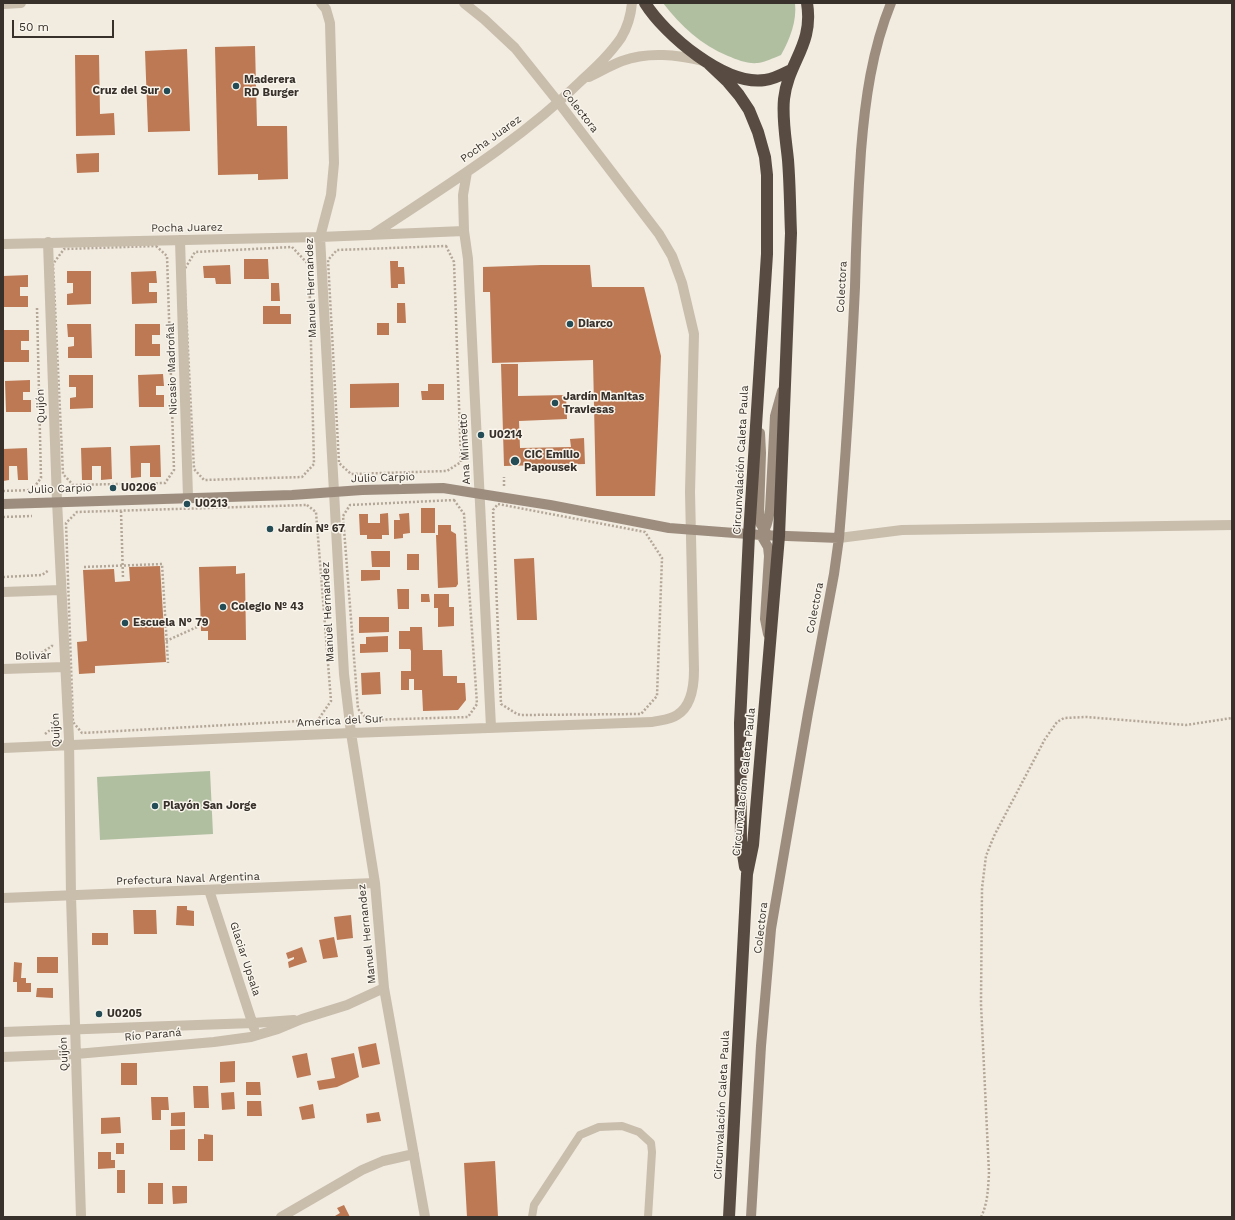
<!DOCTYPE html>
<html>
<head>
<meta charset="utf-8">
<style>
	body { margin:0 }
	#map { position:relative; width:1235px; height:1220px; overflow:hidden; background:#f1ebe0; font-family:"Work Sans",sans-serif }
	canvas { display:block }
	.frame { position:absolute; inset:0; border:4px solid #37302b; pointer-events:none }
	.scale { position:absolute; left:12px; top:20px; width:102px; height:18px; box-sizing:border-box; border:2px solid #37302b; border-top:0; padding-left:5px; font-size:12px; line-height:14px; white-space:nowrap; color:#37302b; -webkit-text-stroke:3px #f9f5ec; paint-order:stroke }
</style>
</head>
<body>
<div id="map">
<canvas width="1235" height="1220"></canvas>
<div class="frame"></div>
<div class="scale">50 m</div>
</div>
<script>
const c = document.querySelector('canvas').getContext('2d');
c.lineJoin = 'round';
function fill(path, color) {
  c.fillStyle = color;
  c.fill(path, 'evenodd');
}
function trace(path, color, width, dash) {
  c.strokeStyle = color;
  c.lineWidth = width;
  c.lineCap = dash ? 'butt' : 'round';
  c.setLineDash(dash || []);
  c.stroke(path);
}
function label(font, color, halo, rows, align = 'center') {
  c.font = font + ' "Work Sans",sans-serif';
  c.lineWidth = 3;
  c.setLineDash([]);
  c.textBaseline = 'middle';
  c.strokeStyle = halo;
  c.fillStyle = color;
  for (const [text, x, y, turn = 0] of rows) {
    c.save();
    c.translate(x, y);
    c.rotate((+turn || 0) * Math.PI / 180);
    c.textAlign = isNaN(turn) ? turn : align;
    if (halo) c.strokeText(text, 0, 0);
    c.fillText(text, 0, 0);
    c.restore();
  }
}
const green = new Path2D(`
	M663,3H795C797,21 790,39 781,55C773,58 766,62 758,63C747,64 738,60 728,56C701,45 681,26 663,3Z
	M210,771L213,834L100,840L97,777Z`);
const building = new Path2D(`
	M255,46L257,126H287L288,179L258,180V174L218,175L215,47Z
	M187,49L190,131L148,132L145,51Z
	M75,55H99L100,114L114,113L115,135L76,136Z
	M99,153V172L77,173L76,154Z
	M244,259H268L269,279H244Z
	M390,261H398V267H404L405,284H398V288H391Z
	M230,265L231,284H216L215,278H204L203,266Z
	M541,265H590L592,287H644L661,356L655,496H596L593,360L492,363L490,292H483V267Z
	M67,271H91V304L67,305V294L73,293V283H67Z
	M156,271L157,283H149V292H157V303L132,304L131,272Z
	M28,275V287H20V296H28V307H3V276Z
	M271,283H279L280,301H271Z
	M397,303H405L406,323H397Z
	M263,306H280V314H291V324H263Z
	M377,323H389V335H377Z
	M67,324H91L92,358H68V347L74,346V337H68Z
	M135,324H160V335H152V344H160V356H135Z
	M4,330H29V341H21V350H29V362H4Z
	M501,364H518V396L566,395L567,419L519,421L520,448L571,447L570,439L584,438L585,464L504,466Z
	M163,374L164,386H156V395H164V407H139L138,375Z
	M69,375H93V408L70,409V398L76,397V387H69Z
	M30,380V392H23V400H31V412H6L5,381Z
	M399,383V407L350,408V384Z
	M428,384H444V400H422L421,391H428Z
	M160,445L161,477H150V463H141V477L131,478L130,446Z
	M111,447L112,479L101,480V466H92V480H82L81,448Z
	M27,448L28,480H18L17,466H9V480L3,481V449Z
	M421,508H435V533H421Z
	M388,513L389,535H382V539H367V535H360L359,514H368V523H380V514Z
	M409,513L410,533L403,534V538L394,539V520H400L399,514Z
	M438,525H451V531L456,534L458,584L456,587L438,588L436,535H438Z
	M371,551H390V567H372Z
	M407,554H419V570H407Z
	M534,558L537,620H517L514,559Z
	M160,566L166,662L95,666V673L79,674L77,642L87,641L83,570L114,569L115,582L130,581L129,567Z
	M236,566V574L245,573L246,640H208V631H201L199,567Z
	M361,570H380V580L361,581Z
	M397,589H409V609H398Z
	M421,594H429L430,602H421Z
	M434,594H449V607H454V626L438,627V608H434Z
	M359,617H389V632L359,633Z
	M410,627H422L423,650H442L443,676H457V683H465L466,700L458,710L423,711L422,690H414V679H409V690H401V671H411V651L410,649H399V631H410Z
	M388,636V652L360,653V644H366V637Z
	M380,672L381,694L362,695L361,673Z
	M177,906H187V910L194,911V926L176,925Z
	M133,910H156L157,934H134Z
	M351,915L353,938L337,940L334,917Z
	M92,933H108V945H92Z
	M334,937L338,957L323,959L319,940Z
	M302,947L307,962L289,968L288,962L294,959V957L288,959L286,953Z
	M37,957H58V973H37Z
	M14,962L22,963L21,978H26V983H31V992H17V982H13Z
	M37,988H53V998L36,997Z
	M376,1043L380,1064L362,1068L358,1047Z
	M307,1053L311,1075L297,1078L292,1056Z
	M354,1053L359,1077L337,1087L319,1090L317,1081L335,1078L331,1058Z
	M235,1061V1082L220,1083V1062Z
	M121,1063H137V1085H121Z
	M246,1082H260L261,1095H246Z
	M193,1086H208L209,1108H194Z
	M234,1092L235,1109L222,1110L221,1093Z
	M151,1097H168L169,1110H161V1120H152Z
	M247,1101H261L262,1116H247Z
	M313,1104L315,1118L302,1120L299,1107Z
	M185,1112V1126H171V1113Z
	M379,1112L381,1121L367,1123L366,1114Z
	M120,1117L121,1133L101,1134V1118Z
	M185,1129V1150H170V1130Z
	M204,1134L213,1135V1161H198V1139H204Z
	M116,1143H124V1154H116Z
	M98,1152H111V1160H115V1168L98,1169Z
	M495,1161L498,1217H467L464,1163Z
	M117,1170H125V1193H117Z
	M148,1183H163V1204H148Z
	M172,1186H187V1203L173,1204Z
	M344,1205L350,1217H335V1216L340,1213L337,1208Z`);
const path = new Path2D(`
	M156,246L167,256L174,470L165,483L73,485L63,474L53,264L64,249Z
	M446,246L454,262L461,462L447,471L351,474L339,463L328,260L337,250Z
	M292,247L309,265L314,464L302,477L204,480L194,469L184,270L195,252Z
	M504,486V477
	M3,491L32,490L41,478L37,308
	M454,500L464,514L477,704L468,717L368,720L358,709L343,516L350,505Z
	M498,504L645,532L662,558L657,696L641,714L521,715L517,714L501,704L493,510Z
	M307,505L316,512L331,701L318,720L82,733L73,722L66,523L77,512Z
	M121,511L123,578
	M3,517L32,516
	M84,567L162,564L168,663
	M3,577L42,575L49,570
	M166,641L197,627
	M38,655L52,646V644
	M45,734L57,725
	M981,1217C988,1203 988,1188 989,1173L981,1004L982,888L986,856L994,836L1045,739L1057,722L1064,718L1086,717L1186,725L1232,718`);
const lane = new Path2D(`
	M532,1217L534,1205L580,1135L599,1127L622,1126L639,1132L651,1143L652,1152L648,1217`);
const street = new Path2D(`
	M321,3L326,9L330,23L334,163L331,195L320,237L344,674L351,733L375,883L384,988L425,1217
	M3,4L21,3
	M589,77C600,72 611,65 622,61C649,51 677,55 704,61
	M467,172L463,195L464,231L468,259L491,727
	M372,235C444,187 520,141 582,80C596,67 610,54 621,38C627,28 631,14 632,3
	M180,240L188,497
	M48,242L57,501L69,739L71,896L81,1217
	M3,244L320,237L464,231
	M839,538L902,530L1232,525
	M3,592L61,590
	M3,669L65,667
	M3,748L351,733L652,722C660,720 670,720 677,715C692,706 694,686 694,670L690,492L694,334L682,283L672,256L659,234L559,103L515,48L484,19L464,3
	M209,890L254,1028
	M3,898L375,883
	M3,1032L253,1023L294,1020
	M3,1057L76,1054L214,1042L251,1037L278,1029L302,1019L347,1005L384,988
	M281,1217L362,1170L383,1161L414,1154`);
const secondary = new Path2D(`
	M760,433L761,453L759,514L760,523L767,534
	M3,504L292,495L362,490L443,488L550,505L669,528L761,535L839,538
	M761,535C767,528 768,520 770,510L775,416L782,391
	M761,535L768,547L769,556L765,619L768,634
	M751,1217L761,1046L771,929L808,713L834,574L839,538C846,455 851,371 855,287C856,242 858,196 861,151C865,100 872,50 891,3`);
const highway = new Path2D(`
	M645,3C665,35 725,86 765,80C774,79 783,74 791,70
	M710,65L728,82L739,95L749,110L758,132L765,157L767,175V254L749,535L740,723L741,841L745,867
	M729,1217L747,874L753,845L779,536L791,233C790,209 790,185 788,160C786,140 782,119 784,99C788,62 814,45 807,3`);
const markers = [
	[236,86,4,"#234c56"],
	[167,91,4,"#234c56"],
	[570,324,4,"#234c56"],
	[555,403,4,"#234c56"],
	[481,435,4,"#234c56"],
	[515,461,5,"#234c56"],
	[113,488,4,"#234c56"],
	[187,504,4,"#234c56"],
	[270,529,4,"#234c56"],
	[223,607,4,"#234c56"],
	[125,623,4,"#234c56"],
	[155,806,4,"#234c56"],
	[99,1014,4,"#234c56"]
];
const poiNames = [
	["Maderera",244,80],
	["RD Burger",244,93],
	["Cruz del Sur",159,91,"right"],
	["Diarco",578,324],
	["Jardín Manitas",563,397],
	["Traviesas",563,410],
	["U0214",489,435],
	["CIC Emilio",524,455],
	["Papousek",524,468],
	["U0206",121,488],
	["U0213",195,504],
	["Jardín Nº 67",278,529],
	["Colegio Nº 43",231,607],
	["Escuela N° 79",133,623],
	["Playón San Jorge",163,806],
	["U0205",107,1014]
];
const streetNames = [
	["Colectora",580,111,52],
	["Pocha Juarez",491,139,-36],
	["Pocha Juarez",187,228,-1],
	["Colectora",842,287,-87],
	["Manuel Hernandez",311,288,-92],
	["Nicasio Madroñal",172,369,-92],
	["Quijón",41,406,-92],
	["Ana Minnetto",465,449,-93],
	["Circunvalación Caleta Paula",741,460,-87],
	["Julio Carpio",383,478,-2],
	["Julio Carpio",60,489,-2],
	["Colectora",815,608,-79],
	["Manuel Hernandez",328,612,-93],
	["Bolivar",33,656,-2],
	["America del Sur",340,721,-3],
	["Quijón",56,730,-92],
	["Circunvalación Caleta Paula",744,782,-84],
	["Prefectura Naval Argentina",188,879,-2],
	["Colectora",761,928,-83],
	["Manuel Hernandez",367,934,-96],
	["Glaciar Upsala",245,959,72],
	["Río Paraná",153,1035,-5],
	["Quijón",64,1054,-92],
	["Circunvalación Caleta Paula",722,1105,-87]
];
fill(green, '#b1bfa1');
fill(building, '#bd7953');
trace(path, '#b4a797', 2.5, [2, 2]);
trace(lane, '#c9bdac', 8);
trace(street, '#c9bdac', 10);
trace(secondary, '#9c8d7e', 10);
trace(highway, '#584c42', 12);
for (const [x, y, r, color] of markers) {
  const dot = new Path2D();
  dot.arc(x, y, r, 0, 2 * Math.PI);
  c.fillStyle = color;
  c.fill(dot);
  trace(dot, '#f9f5ec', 1.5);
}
label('bold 11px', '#37302b', '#f9f5ec', poiNames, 'left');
label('11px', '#37302b', '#f9f5ec', streetNames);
</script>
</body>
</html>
